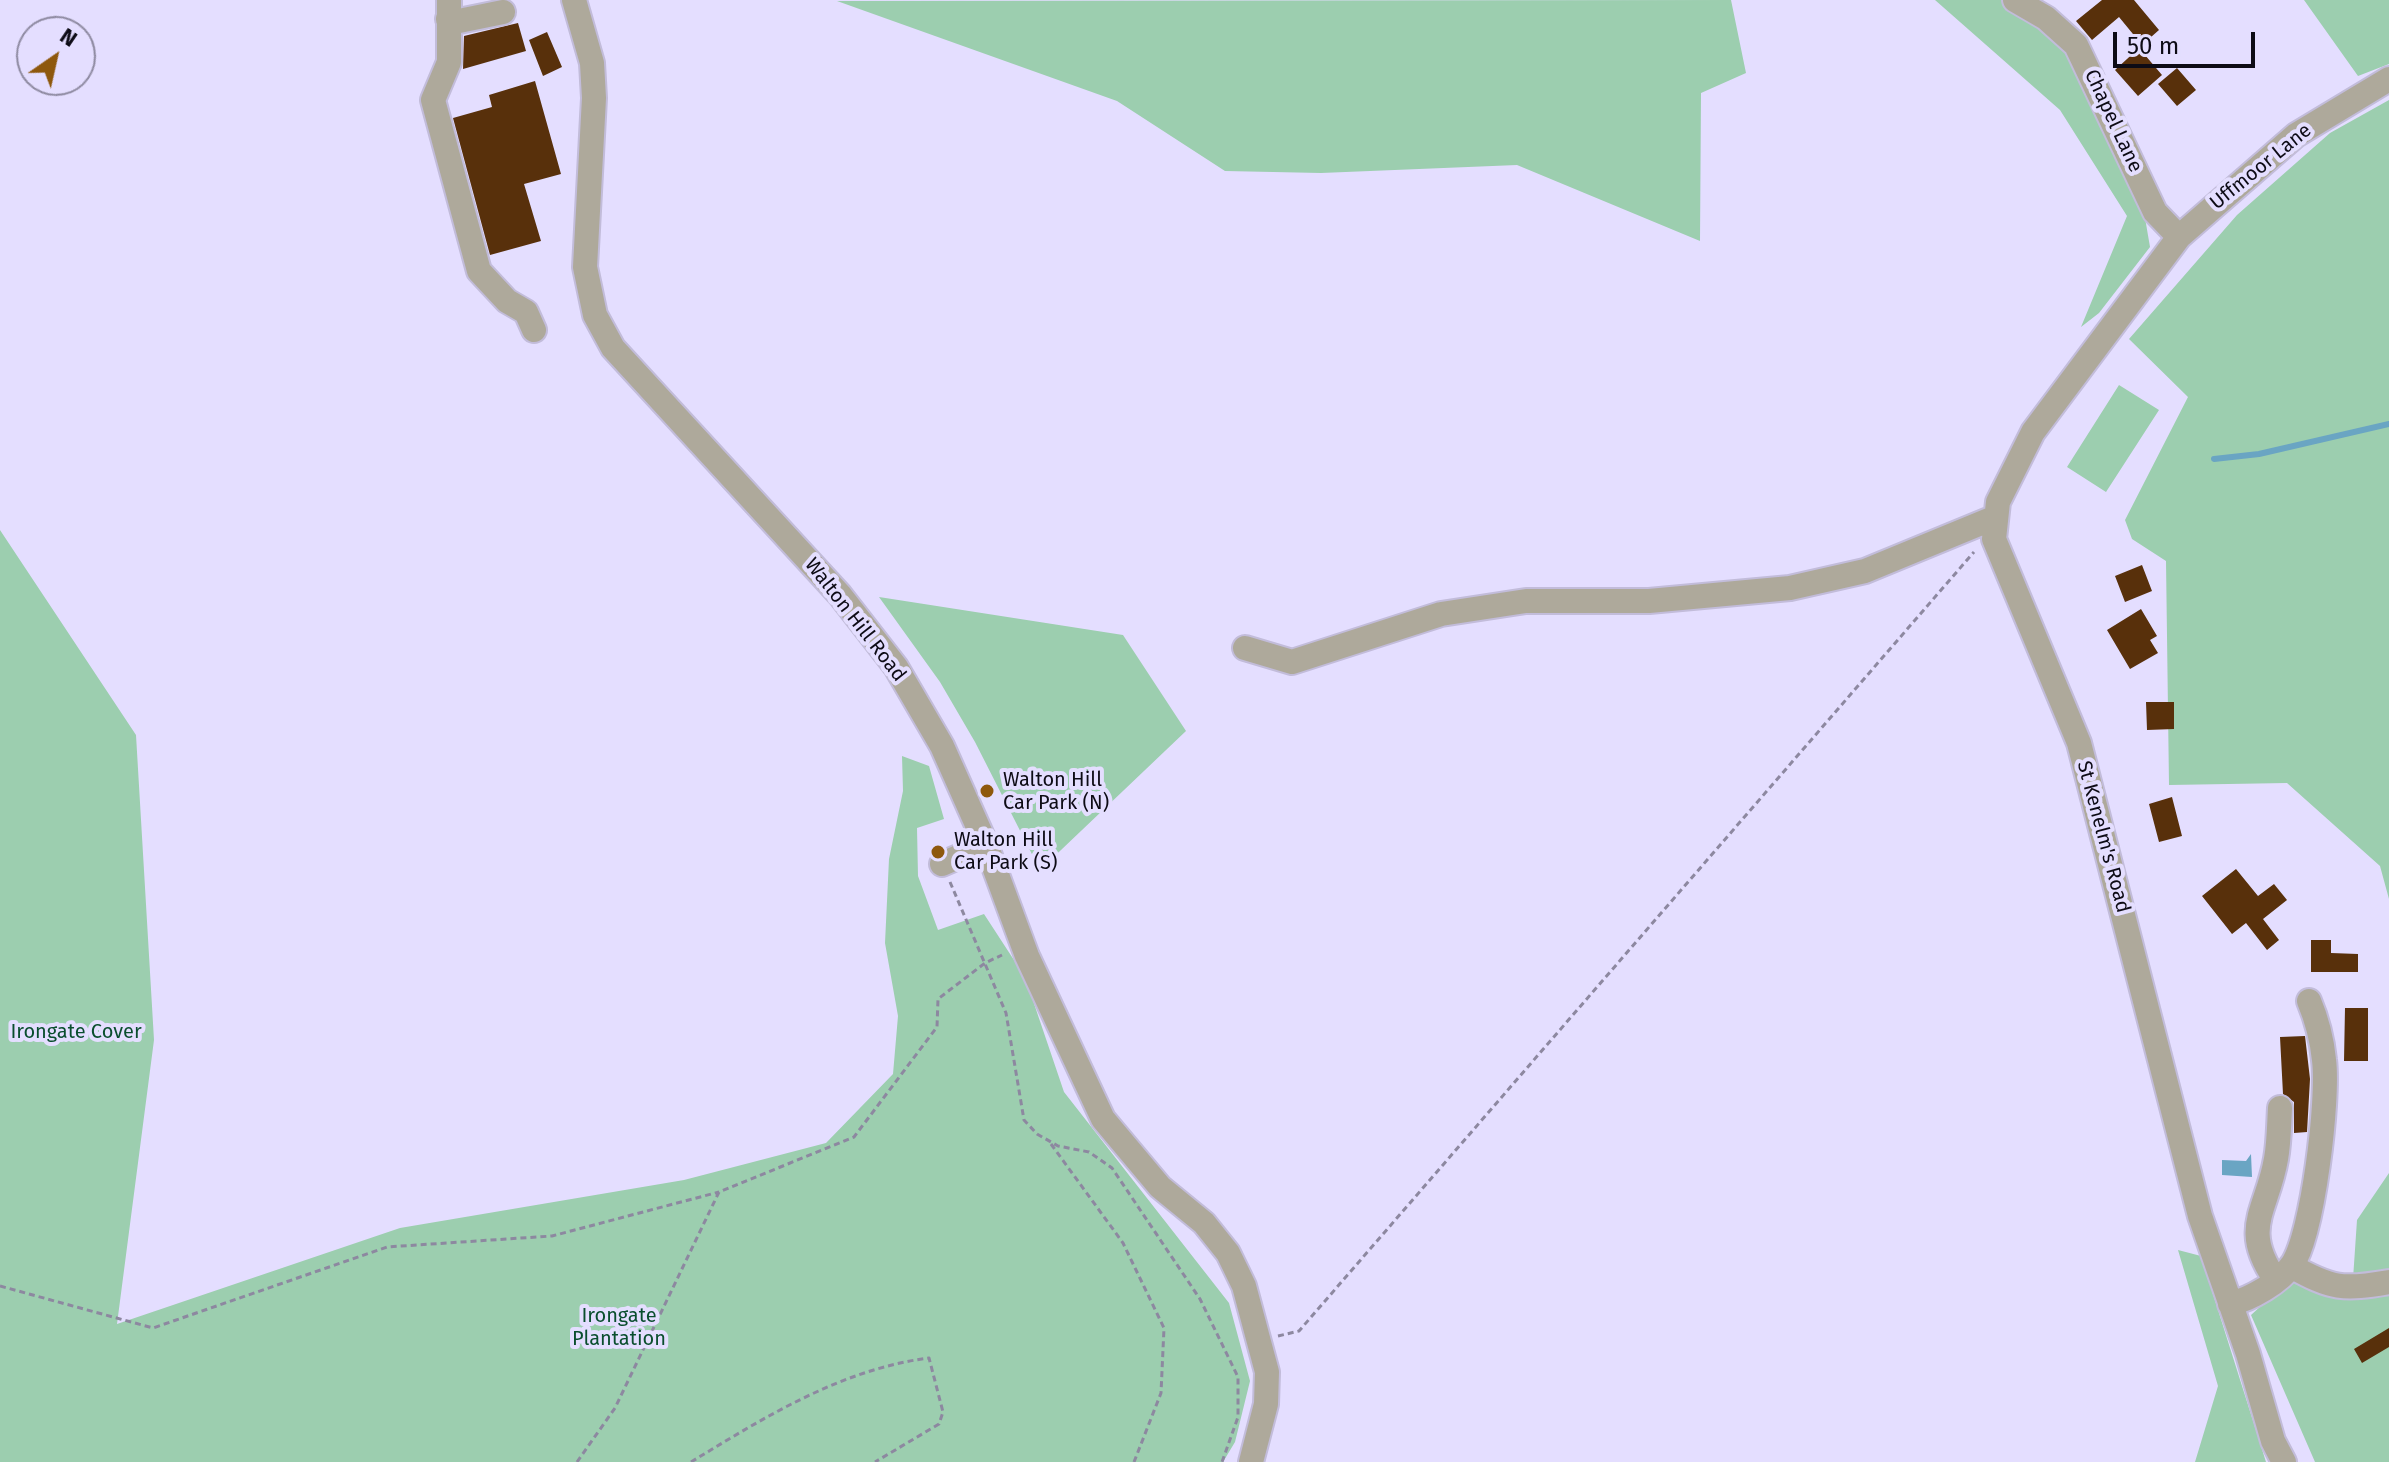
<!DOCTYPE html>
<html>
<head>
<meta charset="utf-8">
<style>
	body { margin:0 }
	#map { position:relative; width:2389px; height:1462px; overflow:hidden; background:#e4deff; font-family:"Fira Sans",sans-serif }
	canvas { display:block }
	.north { position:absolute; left:16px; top:16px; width:80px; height:80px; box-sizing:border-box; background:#e4deff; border:2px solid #8e8aa1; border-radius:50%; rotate:34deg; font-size:22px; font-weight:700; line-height:32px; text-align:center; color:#0d0b15 }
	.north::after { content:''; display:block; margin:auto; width:28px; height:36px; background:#8e580d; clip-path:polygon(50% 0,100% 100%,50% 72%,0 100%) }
	.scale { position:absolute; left:2113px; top:32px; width:142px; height:36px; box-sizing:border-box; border:4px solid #0d0b15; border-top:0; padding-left:10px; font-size:24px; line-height:28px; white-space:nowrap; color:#0d0b15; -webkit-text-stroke:6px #e4deff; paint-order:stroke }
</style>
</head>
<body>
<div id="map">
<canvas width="2389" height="1462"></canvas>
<div class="north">N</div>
<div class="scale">50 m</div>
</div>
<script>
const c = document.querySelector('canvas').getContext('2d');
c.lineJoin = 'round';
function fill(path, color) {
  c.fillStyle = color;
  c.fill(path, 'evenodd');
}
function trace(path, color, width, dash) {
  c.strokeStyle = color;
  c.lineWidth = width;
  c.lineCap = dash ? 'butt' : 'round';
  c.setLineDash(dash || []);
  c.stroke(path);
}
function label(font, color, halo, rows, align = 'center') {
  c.font = font + ' "Fira Sans",sans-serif';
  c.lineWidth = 8;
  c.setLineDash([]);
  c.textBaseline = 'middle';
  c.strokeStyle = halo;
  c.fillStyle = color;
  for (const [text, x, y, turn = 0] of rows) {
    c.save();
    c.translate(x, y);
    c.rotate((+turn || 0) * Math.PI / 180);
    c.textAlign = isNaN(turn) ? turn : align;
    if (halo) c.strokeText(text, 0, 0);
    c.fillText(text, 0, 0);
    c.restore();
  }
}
const green = new Path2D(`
	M1731,0L1746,73L1701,93L1700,241L1517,165L1321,173L1225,171L1117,101L837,1Z
	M1935,0H2004L2061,45L2082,68L2144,212L2150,247L2099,313L2081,327L2127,216L2060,110Z
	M2304,0H2389V64L2358,76Z
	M2389,100V899L2380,866L2287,783L2169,785L2166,561L2132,539L2125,520L2188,397L2129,339L2237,215L2330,133Z
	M2119,385L2159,410L2106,492L2067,467Z
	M0,530L136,735L154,1040L117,1324L400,1228L684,1180L826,1143L893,1074L898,1016L885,943L889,859L903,791L902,756L929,766L944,819L917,828L918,876L938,930L984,914L1025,977L1064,1092L1229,1303L1250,1381L1235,1442L1223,1462H0Z
	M879,597L1123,635L1186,731L1040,870L975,742L940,682Z
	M2389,1173V1462H2315L2251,1315L2294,1276L2353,1279L2357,1220Z
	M2178,1250L2201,1256L2266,1462H2195L2218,1386Z`);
const water = new Path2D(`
	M2251,1154L2252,1177L2222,1175V1160L2246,1161Z`);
const stream = new Path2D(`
	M2214,459L2259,454L2389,424`);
const building = new Path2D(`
	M2102,0H2134L2159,30L2142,45L2119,17L2092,40L2076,21Z
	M518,23L526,51L463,69L464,36Z
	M547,32L562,67L543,76L529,40Z
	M2139,48L2162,75L2138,96L2115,70Z
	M2177,68L2196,90L2177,106L2158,84Z
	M535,81L561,174L524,184L541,241L490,255L453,118L492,107L489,95Z
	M2142,565L2152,591L2125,602L2115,576Z
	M2141,609L2157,636L2150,640L2158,653L2130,669L2107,630Z
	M2146,702H2174V729L2147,730Z
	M2172,797L2182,836L2159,842L2149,804Z
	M2236,869L2258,896L2274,884L2287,900L2263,919L2279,940L2267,950L2246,923L2232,934L2202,896Z
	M2311,940H2331V953L2358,954V972H2311Z
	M2345,1008H2368V1061H2344Z
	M2305,1036L2310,1079L2307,1132L2294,1133V1102L2283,1094L2280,1037Z
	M2389,1328V1347L2362,1363L2354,1349Z`);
const path = new Path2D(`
	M950,882L1006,1013L1024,1120L1037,1134L1058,1146L1089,1152L1112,1168L1200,1299L1238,1377V1417L1222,1462
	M1051,1144L1123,1243L1164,1328L1161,1393L1134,1462
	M0,1286L153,1328L387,1247L552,1236L719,1192
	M1278,1336L1299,1331L1974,552
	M577,1462L615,1408L719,1192L854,1137L937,1027L938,999L985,963L1002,955
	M691,1462C765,1417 842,1369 929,1358L943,1412L939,1424L875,1462`);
const minor = new Path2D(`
	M449,0V62L433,100L479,271L507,301L526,312L534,330
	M574,0L592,63L594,98L585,267L595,315L613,348L840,595L896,667L942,746L986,845L1027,956L1103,1119L1160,1187L1204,1223L1228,1253L1244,1286L1267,1372L1266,1404L1251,1462
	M2015,0L2046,18L2076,45L2155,212L2179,237L2033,432L1998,502L1994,539L2079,743L2200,1216L2248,1354L2273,1441L2284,1462
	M448,19L459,21L503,12
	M2179,237L2296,135L2389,79
	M1245,648L1292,662L1441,614L1526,601H1649L1790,588L1865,571L1996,517
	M942,864L986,845
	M2291,1266C2332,1289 2343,1290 2389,1282
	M2275,1279C2240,1228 2267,1211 2276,1159C2279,1143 2279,1125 2280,1108
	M2230,1304C2251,1299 2280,1282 2292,1265C2313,1234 2329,1099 2324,1060C2322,1040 2317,1020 2309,1001`);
const markers = [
	[987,791,8,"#8e580d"],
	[938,852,8,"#8e580d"]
];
const streetNames = [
	["Chapel Lane",2113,121,65],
	["Uffmoor Lane",2261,167,-39],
	["Walton Hill Road",855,620,52],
	["St Kenelm's Road",2103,837,75]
];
const poiNames = [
	["Walton Hill",1003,780],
	["Car Park (N)",1003,803],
	["Walton Hill",954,840],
	["Car Park (S)",954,863]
];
const parkNames = [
	["Irongate Cover",76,1032],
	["Irongate",619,1316],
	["Plantation",619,1339]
];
fill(green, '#9cceaf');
fill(water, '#6aa5c3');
trace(stream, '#6aa5c3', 6);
fill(building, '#58300b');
trace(minor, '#c2bcda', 28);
trace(path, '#8d88a0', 3, [6, 4]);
trace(minor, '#aea99b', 24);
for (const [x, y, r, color] of markers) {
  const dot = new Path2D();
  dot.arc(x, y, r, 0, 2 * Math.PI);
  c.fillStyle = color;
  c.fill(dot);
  trace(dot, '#e4deff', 3);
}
label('20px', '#0d0b15', '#e4deff', streetNames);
label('20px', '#0d0b15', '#e4deff', poiNames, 'left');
label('20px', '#0a4e2e', '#e4deff', parkNames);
</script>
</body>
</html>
